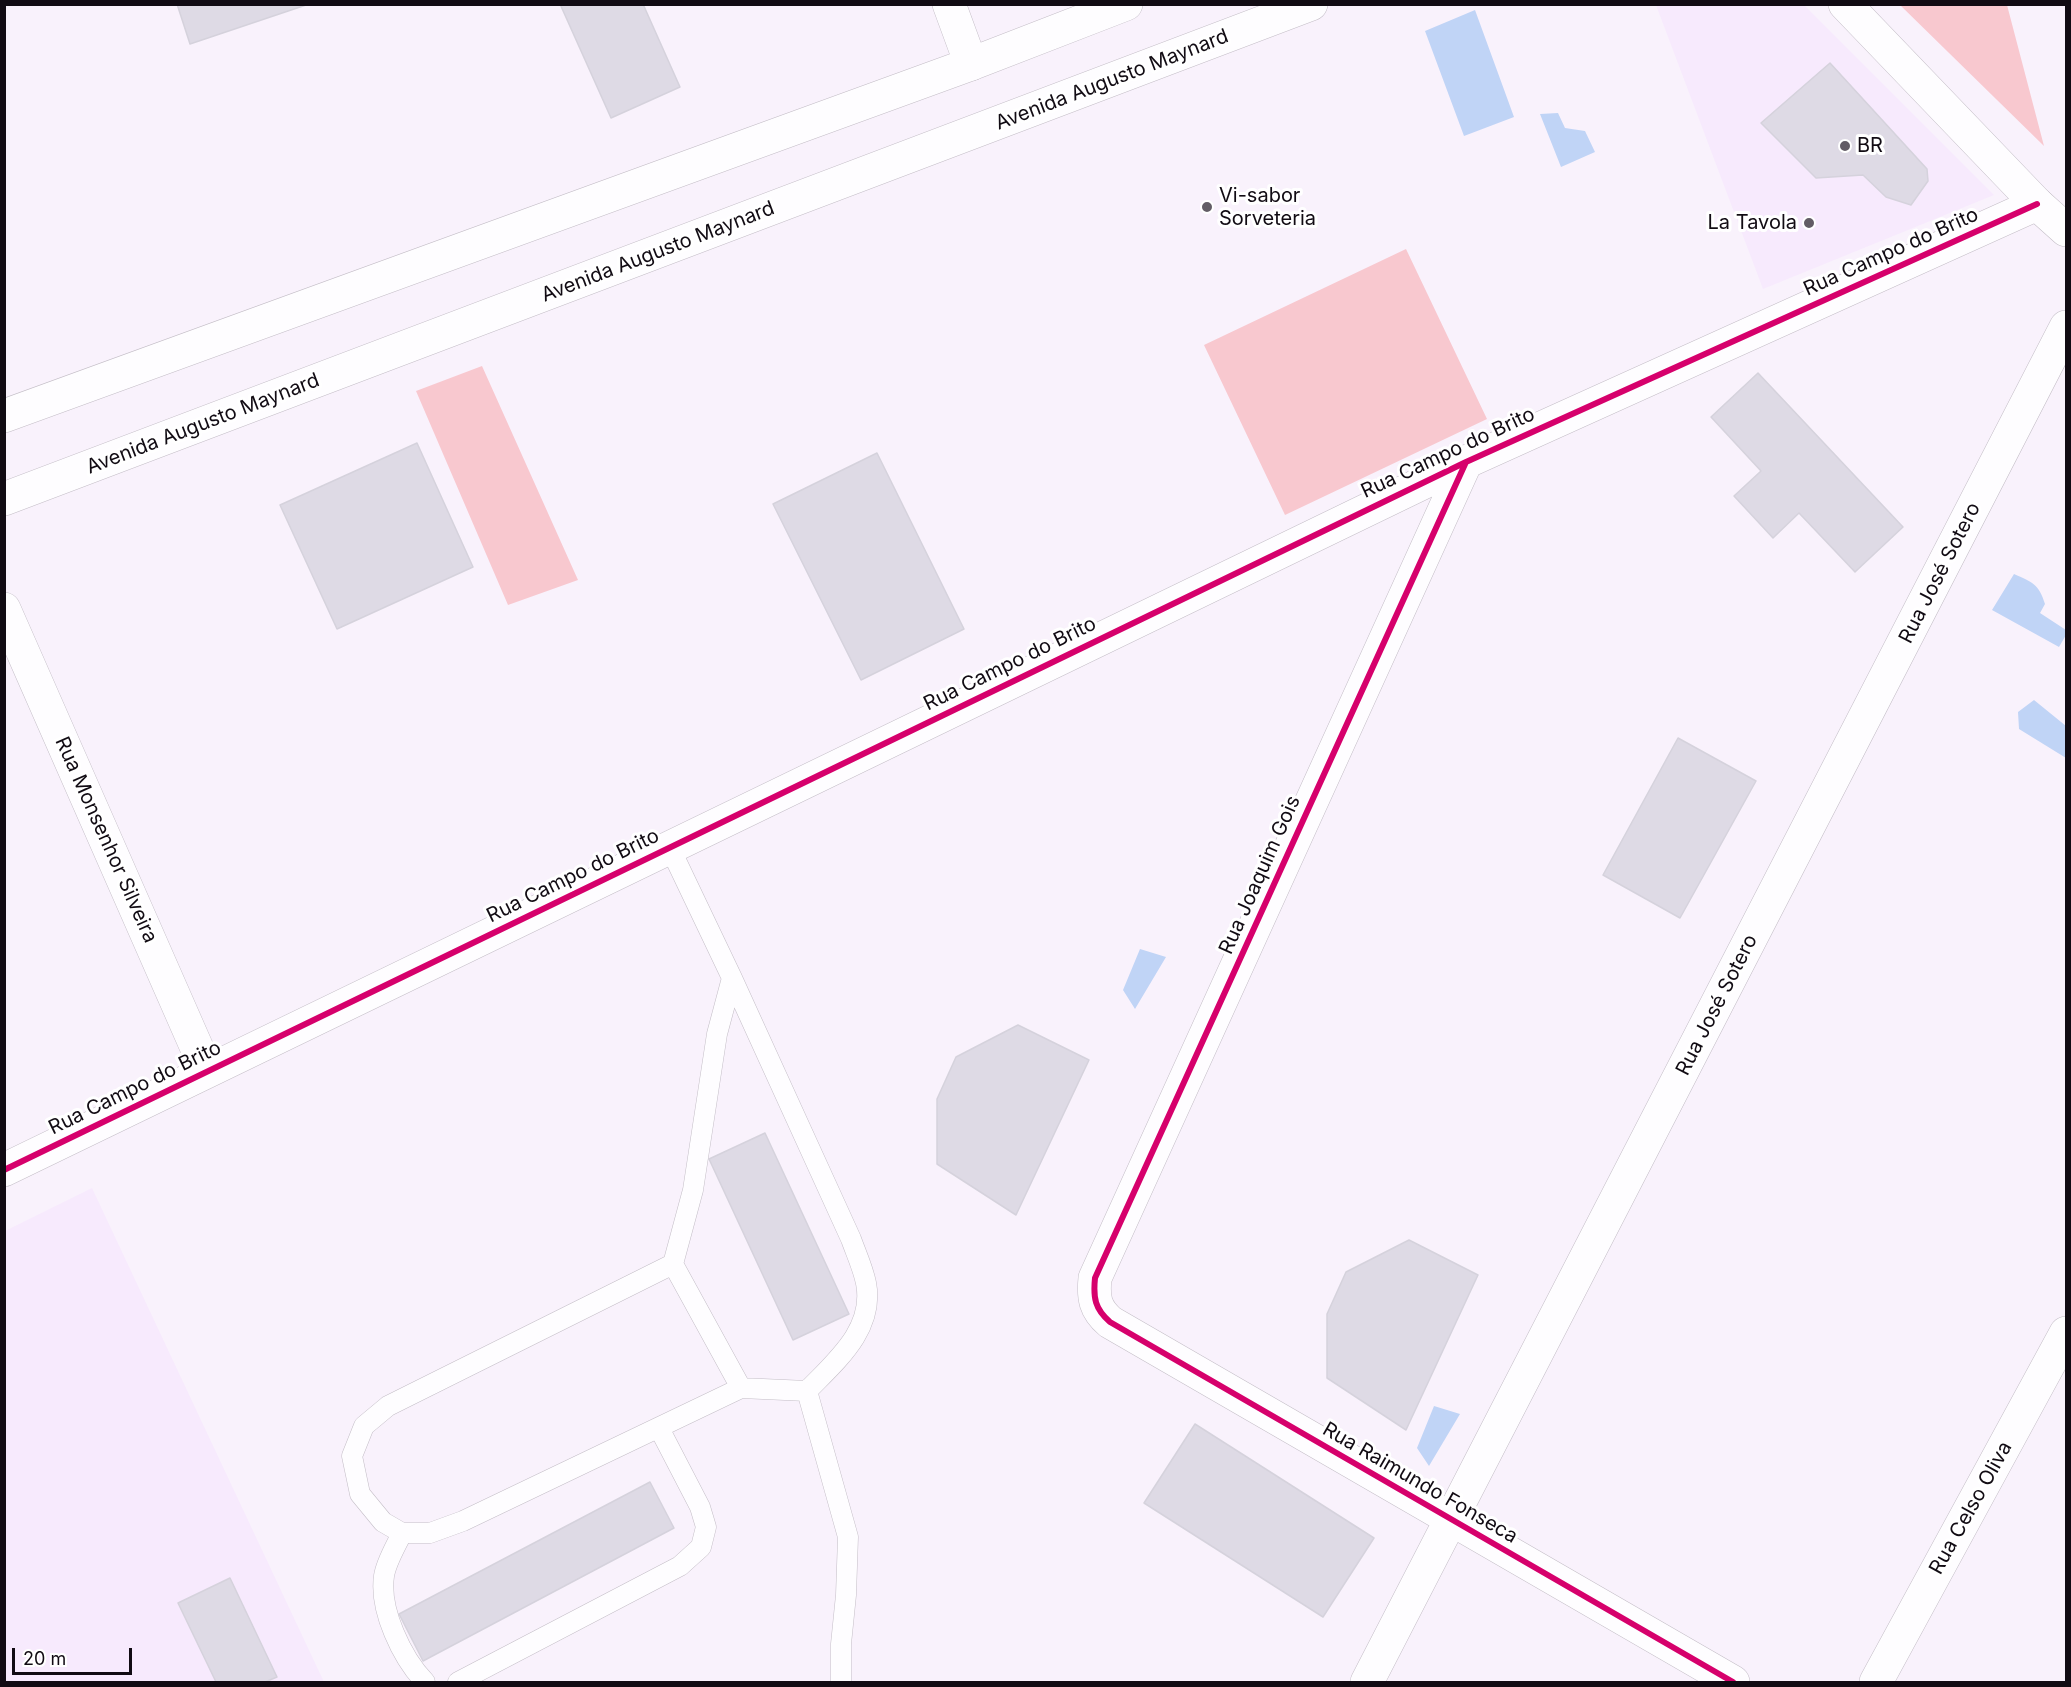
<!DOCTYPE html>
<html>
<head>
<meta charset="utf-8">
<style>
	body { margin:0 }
	#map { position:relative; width:2071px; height:1687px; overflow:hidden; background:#f9f2fc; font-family:Inter,sans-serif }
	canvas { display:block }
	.frame { position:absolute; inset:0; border:6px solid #110b13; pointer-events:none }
	.scale { position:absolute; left:12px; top:1648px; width:120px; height:27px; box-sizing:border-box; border:3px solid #110b13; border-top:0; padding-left:8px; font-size:18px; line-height:21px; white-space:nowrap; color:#110b13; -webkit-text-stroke:4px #fff; paint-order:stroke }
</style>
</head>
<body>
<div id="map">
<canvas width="2071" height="1687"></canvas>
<div class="frame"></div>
<div class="scale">20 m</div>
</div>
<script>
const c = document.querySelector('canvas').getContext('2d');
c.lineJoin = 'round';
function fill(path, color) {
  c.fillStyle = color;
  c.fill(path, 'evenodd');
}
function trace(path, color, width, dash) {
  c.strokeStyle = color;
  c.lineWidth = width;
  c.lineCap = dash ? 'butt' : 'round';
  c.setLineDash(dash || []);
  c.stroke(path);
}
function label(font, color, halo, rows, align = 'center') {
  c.font = font + ' Inter,sans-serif';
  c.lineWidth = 6;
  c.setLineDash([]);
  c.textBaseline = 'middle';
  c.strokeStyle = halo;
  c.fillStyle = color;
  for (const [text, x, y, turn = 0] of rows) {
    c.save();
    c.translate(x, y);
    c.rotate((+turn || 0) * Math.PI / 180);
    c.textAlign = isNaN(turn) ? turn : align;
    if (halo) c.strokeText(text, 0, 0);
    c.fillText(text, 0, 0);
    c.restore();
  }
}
const built = new Path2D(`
	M1656,5H1804L1994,195L1763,289Z
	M92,1188L324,1682H5V1231Z`);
const green = new Path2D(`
	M1900,5H2007L2044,146Z
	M1406,249L1487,419L1285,515L1204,345Z
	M482,366L578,580L508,605L416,391Z`);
const water = new Path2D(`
	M1475,10L1514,117L1464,136L1425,31Z
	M1558,113L1565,128L1585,131L1595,152L1561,167L1540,114Z
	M2014,574C2032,582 2039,584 2045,604L2040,613L2066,630V635L2059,647L1992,610Z
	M2034,700L2066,726V758L2019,729L2018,712Z
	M1140,949L1166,957L1135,1009L1123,990Z
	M1434,1406L1460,1414L1429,1466L1417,1448Z`);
const building = new Path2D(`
	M177,4H309L190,44Z
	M560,4H643L680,87L611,118Z
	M1830,63L1927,169L1928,181L1911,205L1886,197L1863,175L1816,178L1761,123Z
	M1758,373L1903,527L1855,572L1799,513L1773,538L1734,496L1761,471L1711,417Z
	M417,443L473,567L337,629L280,505Z
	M877,453L964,629L861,680L773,504Z
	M1678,738L1756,781L1680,918L1603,875Z
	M1018,1025L1089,1060L1016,1215L937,1164V1099L956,1057Z
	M765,1133L849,1314L793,1340L709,1159Z
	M1409,1240L1478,1275L1406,1430L1327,1378V1314L1346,1272Z
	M1195,1424L1374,1538L1323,1617L1144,1503Z
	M650,1482L674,1528L423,1661L399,1614Z
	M230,1578L277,1677L265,1682H216L178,1603Z`);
const lane = new Path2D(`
	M670,848L732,978L851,1239C856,1253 863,1268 866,1283C875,1329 836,1361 807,1391L848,1537L846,1595L841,1644V1682
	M732,978L717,1034L693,1190L673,1264L741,1388L807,1391
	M673,1264L388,1406L364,1426L352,1456L360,1494L383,1522L402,1533H430L463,1521L741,1388
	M402,1533C396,1546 386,1562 384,1576C379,1610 402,1658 425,1682
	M458,1682L680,1566L701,1547L706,1527L700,1507L659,1428`);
const street = new Path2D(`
	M949,4L971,64
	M1466,462L1095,1278C1093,1298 1095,1309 1110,1322L1733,1682
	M4,609L207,1071
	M4,1170L1466,462L2037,204
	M1367,1682L2066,327
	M1876,1682L2066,1333`);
const secondary = new Path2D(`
	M4,416L971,64L1126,4
	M4,499L1311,4`);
const primary = new Path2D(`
	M1845,4L2037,204L2066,230`);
const cycleway = new Path2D(`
	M1466,462L1095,1278C1093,1298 1095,1309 1110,1322L1733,1682
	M4,1170L1466,462L2037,204`);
const markers = [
	[1845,146,6,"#625c65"],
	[1207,207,6,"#625c65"],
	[1809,223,6,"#625c65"]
];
const streetNames = [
	["Avenida Augusto Maynard",1112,80,-21],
	["Avenida Augusto Maynard",658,252,-21],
	["Rua Campo do Brito",1891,252,-24],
	["Avenida Augusto Maynard",203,424,-21],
	["Rua Campo do Brito",1448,453,-25],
	["Rua José Sotero",1940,573,-63],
	["Rua Campo do Brito",1010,664,-26],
	["Rua Monsenhor Silveira",106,840,66],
	["Rua Joaquim Gois",1260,875,-66],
	["Rua Campo do Brito",573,876,-26],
	["Rua José Sotero",1717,1005,-63],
	["Rua Campo do Brito",135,1088,-26],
	["Rua Raimundo Fonseca",1420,1483,30],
	["Rua Celso Oliva",1971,1508,-61]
];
const poiNames = [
	["BR",1857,146],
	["Vi-sabor",1219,196],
	["Sorveteria",1219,219],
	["La Tavola",1797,223,"right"]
];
fill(built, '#f7eafd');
fill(green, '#f8c8cf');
fill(water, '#c0d4f6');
fill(building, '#dedae5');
trace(building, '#d5d2dc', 1.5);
trace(lane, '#c3bdc6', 21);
trace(street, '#c3bdc6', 34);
trace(secondary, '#c3bdc6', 34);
trace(primary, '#c3bdc6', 34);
trace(lane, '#fefdff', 20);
trace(street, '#fefdff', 33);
trace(secondary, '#fefdff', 33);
trace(primary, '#fefdff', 33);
trace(cycleway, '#d6006c', 6);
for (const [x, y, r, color] of markers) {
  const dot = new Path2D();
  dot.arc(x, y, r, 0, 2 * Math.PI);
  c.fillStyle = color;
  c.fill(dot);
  trace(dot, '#fff', 2);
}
label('20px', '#110b13', '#fff', streetNames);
label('20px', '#110b13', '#fff', poiNames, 'left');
</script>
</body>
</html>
